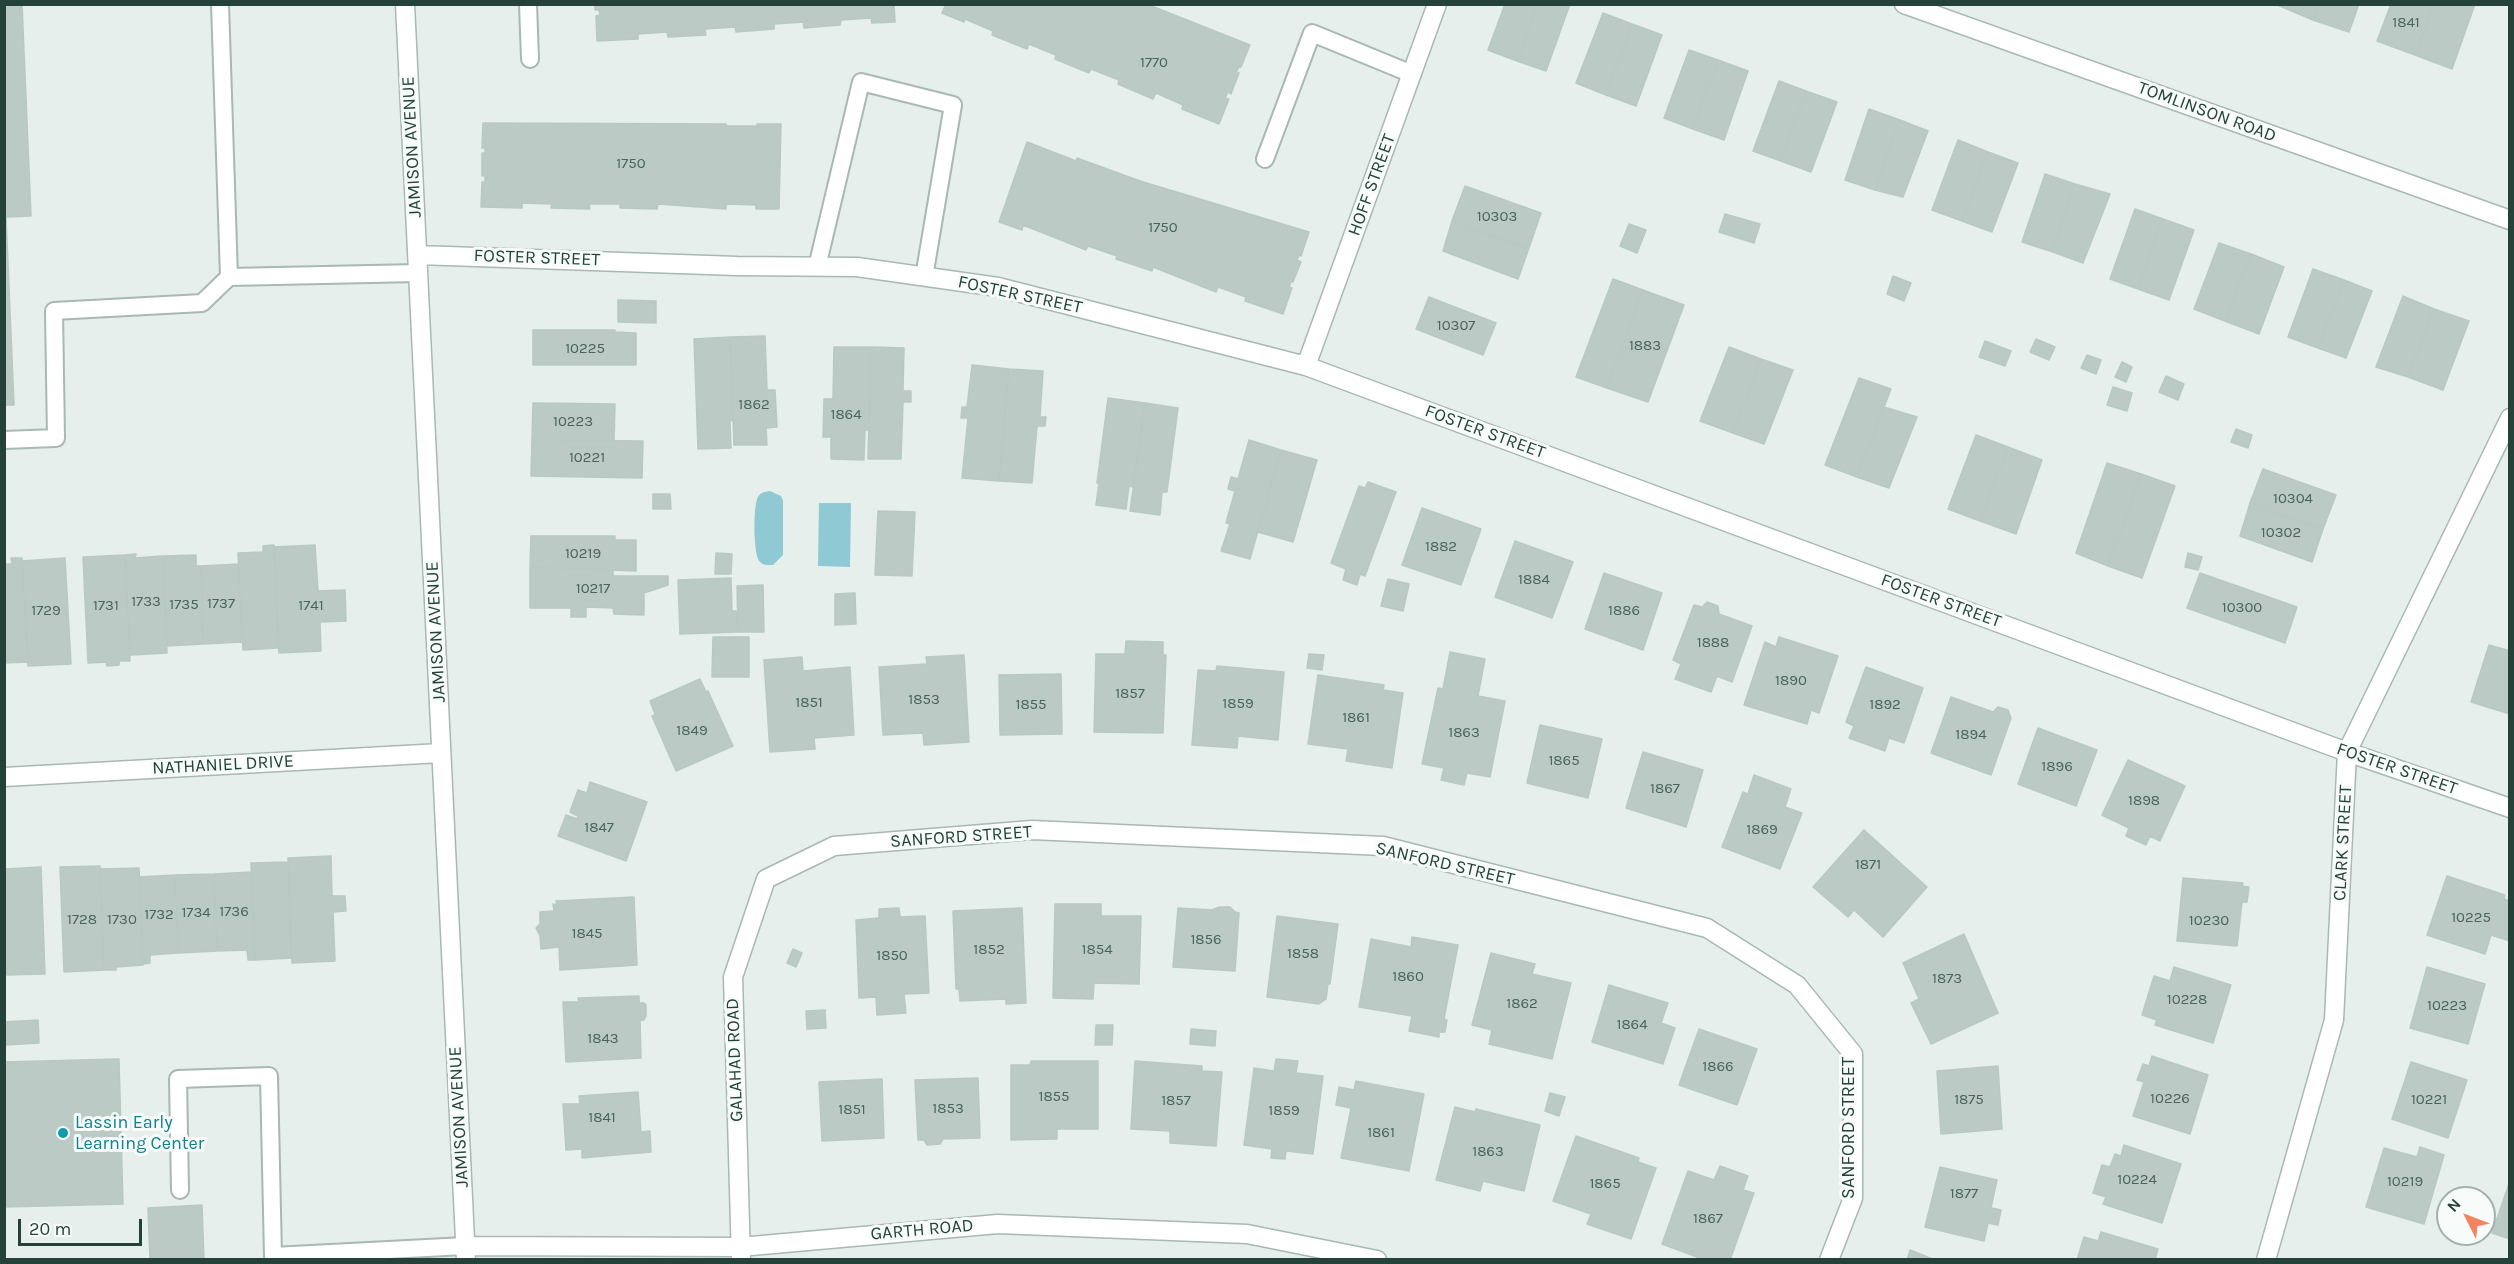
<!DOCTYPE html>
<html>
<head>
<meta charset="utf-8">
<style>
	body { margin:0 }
	#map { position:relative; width:2514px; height:1264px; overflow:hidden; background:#e6efeb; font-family:Karla,sans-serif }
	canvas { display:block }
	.frame { position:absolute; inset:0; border:6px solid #24423a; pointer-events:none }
	.north { position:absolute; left:2436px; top:1186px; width:60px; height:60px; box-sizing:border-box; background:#f7fbf9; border:2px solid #a3b1ad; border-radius:50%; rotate:312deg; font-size:16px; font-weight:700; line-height:24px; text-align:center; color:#24423a }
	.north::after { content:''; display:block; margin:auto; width:21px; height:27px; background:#f4845f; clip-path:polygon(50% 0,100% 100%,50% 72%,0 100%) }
	.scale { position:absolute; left:18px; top:1219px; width:124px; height:27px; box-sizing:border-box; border:3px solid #24423a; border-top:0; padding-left:8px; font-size:18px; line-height:21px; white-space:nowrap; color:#24423a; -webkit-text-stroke:4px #f7fbf9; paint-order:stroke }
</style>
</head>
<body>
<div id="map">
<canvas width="2514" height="1264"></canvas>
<div class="frame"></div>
<div class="north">N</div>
<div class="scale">20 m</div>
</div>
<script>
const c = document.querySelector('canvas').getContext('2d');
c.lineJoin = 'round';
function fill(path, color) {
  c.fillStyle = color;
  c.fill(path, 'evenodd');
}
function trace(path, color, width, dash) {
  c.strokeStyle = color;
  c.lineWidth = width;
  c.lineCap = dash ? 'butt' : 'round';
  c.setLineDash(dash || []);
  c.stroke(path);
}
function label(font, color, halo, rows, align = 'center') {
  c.font = font + ' Karla,sans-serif';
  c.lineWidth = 6;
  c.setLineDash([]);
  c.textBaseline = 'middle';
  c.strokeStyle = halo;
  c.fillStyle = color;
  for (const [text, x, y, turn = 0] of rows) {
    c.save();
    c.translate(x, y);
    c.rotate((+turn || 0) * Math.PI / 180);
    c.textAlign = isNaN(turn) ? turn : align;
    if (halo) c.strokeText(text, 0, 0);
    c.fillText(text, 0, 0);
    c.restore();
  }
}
const water = new Path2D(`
	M770,491L781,496L783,501V555L773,565C768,565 764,566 760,562C753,556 753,505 758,497C761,492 764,492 770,491Z
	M819,503H851L850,567L818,566Z`);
const building = new Path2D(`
	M4,4H22L31,216L6,217L14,405H4Z
	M595,4H894L895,22L872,23L871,18L841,20L840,25L804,28L803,22L774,24V29L736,32L735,27L705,29L706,35L668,37L667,32L638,34V39L597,41L596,16L600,15L599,10H595Z
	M946,4H1141L1148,7L1149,5L1250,45L1241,67H1239L1236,72L1239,73L1231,94L1228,92L1225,98L1229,99L1219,124L1182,109L1183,105L1156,93L1153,99L1118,84L1119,80L1091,69L1089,73L1055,59L1056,55L1029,44L1027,49L992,35L993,31L965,19L964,22L942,13Z
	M1505,4H1537L1517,61L1488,50Z
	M1537,4H1570L1546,71L1517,61Z
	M2275,4H2319L2313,20Z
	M2319,4H2359L2349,32L2313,20Z
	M2391,4H2434L2415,55L2377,41Z
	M2434,4H2475L2452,69L2415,55Z
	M1603,13L1632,24L1606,95L1576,83Z
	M1632,24L1662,35L1636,106L1606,95Z
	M1689,50L1718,60L1693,129L1664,118Z
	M1718,60L1748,71L1724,140L1693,129Z
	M1779,81L1806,91L1781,161L1753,151Z
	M1806,91L1837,102L1811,172L1781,161Z
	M1869,109L1900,120L1875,190L1845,180Z
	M1900,120L1928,131L1903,197L1875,190Z
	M483,123L726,124V126H757V124H781L779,209H756V205L726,204V209L658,204L657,209L620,208V204H589L590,209L551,208L552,204L522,203V208L481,207L482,182H485V176H482V153H485V148H482Z
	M1958,140L1988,152L1962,221L1932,210Z
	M1027,142L1076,161L1077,158L1140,181L1309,232L1301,256L1299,255L1297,260L1301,262L1293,282H1291L1289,287L1292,288L1283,314L1245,301L1246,297L1218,287L1216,292L1153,267L1152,271L1116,259L1117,256L1088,246L1086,250L1023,225L1022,230L999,222Z
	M1988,152L2018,163L1992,232L1962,221Z
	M2045,174L2075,184L2053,252L2022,242Z
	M2075,184L2110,194L2083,263L2053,252Z
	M1465,186L1541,213L1529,248L1452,221Z
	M2135,209L2163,219L2138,289L2110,279Z
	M1725,214L1760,224L1754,243L1719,232Z
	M2163,219L2194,230L2169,300L2138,289Z
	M1452,221L1529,248L1518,279L1443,251Z
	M1629,224L1646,230L1637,253L1620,246Z
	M2219,243L2251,254L2225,321L2194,309Z
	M2251,254L2284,267L2259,334L2225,321Z
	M2313,269L2344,280L2318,348L2288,337Z
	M1893,276L1911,283L1904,301L1887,294Z
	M1613,279L1643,290L1607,388L1576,377Z
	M2344,280L2372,291L2346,358L2318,348Z
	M1643,290L1684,305L1648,402L1607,388Z
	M2403,296L2434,309L2408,377L2376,367Z
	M1429,297L1496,323L1483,355L1416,329Z
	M618,300L656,301V323L618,322Z
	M2434,309L2469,321L2443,390L2408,377Z
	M533,330H615V332L636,333V365H533Z
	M765,336L767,390H775L777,427L766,428L767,445H734L730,337Z
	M730,337L733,420L730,421L731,448L698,449L694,339Z
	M2036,339L2055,347L2049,360L2030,352Z
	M1985,341L2011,351L2005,366L1979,357Z
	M834,347H871L869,430H865L864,460L831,459V437H823L824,399H833Z
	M871,347L904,348L903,391H911V402H903L901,459H868Z
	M1729,347L1761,359L1733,433L1700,421Z
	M2087,355L2101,360L2096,374L2081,368Z
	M1761,359L1793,370L1764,444L1733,433Z
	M2122,362L2132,367L2126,382L2115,377Z
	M972,365L1009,369L999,481L962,478L968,418H961L962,407H967Z
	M1009,369L1043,371L1040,417H1046L1045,426H1037L1032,483L999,481Z
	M2166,376L2184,384L2178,400L2159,392Z
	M1859,378L1891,389L1857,477L1825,465Z
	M2113,387L2132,393L2127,411L2107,405Z
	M1108,398L1145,403L1133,487L1129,486L1126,509L1096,505L1099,483H1097Z
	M533,403L615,404L614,441L532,440Z
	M1145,403L1178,408L1167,492H1162L1160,515L1130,511Z
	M1884,407L1917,417L1889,488L1857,477Z
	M2236,429L2252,435L2248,448L2231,442Z
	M1976,435L2008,447L1980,521L1948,509Z
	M532,440L643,441L642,478L531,476Z
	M1249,440L1281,450L1250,559L1221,551L1230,524L1226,523L1235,491L1228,489L1231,477L1238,479Z
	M2008,447L2042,460L2016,534L1980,521Z
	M1281,450L1317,460L1293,542L1258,532Z
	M2107,463L2141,474L2108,566L2076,553Z
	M2263,469L2336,495L2323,529L2250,503Z
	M2141,474L2175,486L2142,578L2108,566Z
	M1368,482L1396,492L1365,576L1360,574L1357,585L1343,580L1346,569L1331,563L1359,486L1365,488Z
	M653,494H670L671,509H653Z
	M2250,503L2323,529L2312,562L2240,536Z
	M1422,508L1481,529L1461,585L1402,565Z
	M878,511L915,512L912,576L875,575Z
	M531,536H615V540H636V571L530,567Z
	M1515,541L1573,562L1552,618L1495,597Z
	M274,545L278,648L243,650L238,553L263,552V546Z
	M315,545L318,591L345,590L346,621L320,622L321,651L279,653L274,547Z
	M716,553L732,554L731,574H715Z
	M2188,553L2202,557L2198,570L2185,567Z
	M136,554L135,558L163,556L167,653L130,655L125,555Z
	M125,555L130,661H119V665L107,666L106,662L88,663L83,557Z
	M196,555V566H201L203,644L167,646L163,556Z
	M11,558H22L28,662L4,663V564H12Z
	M65,558L71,664L28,666L22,561Z
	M239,564L242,642L203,644L201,566Z
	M530,567L613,570V576H668V585L644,593V615L614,614L613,608L586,607V617H571V608H530Z
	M1604,573L1662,593L1643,650L1585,629Z
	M2200,573L2297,607L2285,643L2187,608Z
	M731,578L732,611H736L737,632L680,634L678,580Z
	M1388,579L1409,584L1403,611L1381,606Z
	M763,585L764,632H738L737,586Z
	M855,593L856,624L835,625V594Z
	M1707,602L1718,606L1719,614L1752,626L1732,682L1717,676L1711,692L1675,679L1681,664L1673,660L1694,605L1702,607Z
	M713,637H749V677H712Z
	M1779,637L1838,656L1819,713L1811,710L1807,724L1744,705L1765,642L1776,647Z
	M1126,641L1163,642V655H1166L1163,733L1094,732L1096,654H1125Z
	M2489,645L2510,651V714L2471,702Z
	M1450,652L1485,659L1478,696L1505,701L1490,777L1467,773L1464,785L1441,780L1444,768L1422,764L1438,688L1443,689Z
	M1309,654L1324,655L1322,670L1307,668Z
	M964,655L969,742L924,745L923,733L883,735L879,667L927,664L926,657Z
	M802,657L803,671L850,667L854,735L814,738L815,749L770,752L764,660Z
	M1217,666L1284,672L1278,740L1238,736L1237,748L1192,745L1198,670L1216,671Z
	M1866,667L1923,688L1904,743L1889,738L1885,751L1849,738L1854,726L1846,722Z
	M1061,674L1062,734L1000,735L999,675Z
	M1318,675L1384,685L1383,690L1403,693L1392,768L1346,761L1348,749L1308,744Z
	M700,679L706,692L708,691L733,746L676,771L652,716L655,714L650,701Z
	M1951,697L1993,712L1998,707L2008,710L2011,718L1991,775L1931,753Z
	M1540,725L1602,739L1588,798L1527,783Z
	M2038,728L2097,750L2076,806L2018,784Z
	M1643,752L1703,770L1686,827L1626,808Z
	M2128,760L2185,786L2160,841L2150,836L2146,845L2126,836L2129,828L2102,815Z
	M1754,775L1791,789L1785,807L1802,813L1780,869L1722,847L1743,792L1748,794Z
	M590,782L647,802L626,861L558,836L566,815L577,819L578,816L570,812L578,790L587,793Z
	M1864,830L1927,887L1883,937L1854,910L1848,917L1813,887Z
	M331,856L332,896H345L346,911L333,912L335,961L292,963L288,858Z
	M288,862L291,958L255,960L251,863Z
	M100,866L104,970L64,972L60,867Z
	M41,867L45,974L4,975V869Z
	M139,868L143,965L116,967V970H104L100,869Z
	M252,872L255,960H248L247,950L217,951L214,874Z
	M214,874L217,951L178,953L175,875Z
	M175,875L178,953L150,955V963L143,964L139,877Z
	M2447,876L2505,895L2504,899L2510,901V941L2491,935L2485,954L2427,935Z
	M2183,878L2243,883L2242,886L2249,887L2247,902H2242L2237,946L2177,941Z
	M634,897L637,965L560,970L559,947L541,949L540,936L536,928L540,924V912L554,911L553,904L557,905L556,901Z
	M1055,904H1101V916H1141L1139,984L1094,983L1093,999L1053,998Z
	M1219,907H1230L1235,912L1239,913L1235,971L1173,967L1178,908L1212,910Z
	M899,908L900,917L925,916L929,993L904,994L906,1013L877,1015L876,997L859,998L856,920L879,918V909Z
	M1022,908L1026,1003L1006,1004V999L960,1001L959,989H956L953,911Z
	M1277,916L1338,924L1330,984H1328L1326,999L1319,1004L1267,997Z
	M1964,934L1998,1013L1931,1044L1911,1003L1919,999L1903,963Z
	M1412,937L1458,945L1444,1019L1447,1020L1445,1032H1439V1037L1409,1031L1412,1016L1359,1007L1371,939L1411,947Z
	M793,949L802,953L796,967L787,963Z
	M1491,953L1535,964L1532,974L1571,983L1552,1059L1489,1044L1492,1030L1472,1025Z
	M2174,967L2231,985L2213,1043L2155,1025L2157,1020L2142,1015L2154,976L2170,981Z
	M2427,967L2485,984L2468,1044L2410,1028Z
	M1609,985L1668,1003L1661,1023L1675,1028L1663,1064L1592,1042Z
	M639,996V1003H644L646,1005V1016L644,1020H640L641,1058L566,1062L563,1002H579L578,998Z
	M825,1010L826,1028L807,1029L806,1011Z
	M38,1020L39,1043L4,1045V1022Z
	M1096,1025H1113L1112,1045H1095Z
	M1191,1029L1216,1031L1215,1046L1190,1044Z
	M1699,1029L1757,1049L1737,1105L1679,1085Z
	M2152,1056L2208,1075L2190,1134L2133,1116L2144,1082L2137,1080L2143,1064L2149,1066Z
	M119,1059L123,1204L4,1207V1062Z
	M1276,1059L1298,1061L1296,1073L1323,1076L1313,1154L1286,1151L1285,1159L1271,1158L1272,1149L1244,1145L1254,1068L1274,1071Z
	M1031,1061H1098V1129H1057V1139L1011,1140V1065H1030Z
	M1135,1061L1202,1066V1071L1222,1072L1216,1146L1170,1143V1131L1131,1129Z
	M2411,1062L2467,1080L2448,1138L2392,1119Z
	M1998,1066L2002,1129L1941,1134L1937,1071Z
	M978,1078L980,1138L943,1139L940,1144L927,1145L924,1140H918L915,1080Z
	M882,1079L884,1138L822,1141L819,1082Z
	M1356,1081L1424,1094L1409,1171L1341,1158L1351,1108L1336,1105L1339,1087L1354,1090Z
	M638,1092L641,1132L650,1131L651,1152L582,1158V1149L566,1150L563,1104H580L579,1096Z
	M1550,1093L1565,1097L1559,1116L1545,1111Z
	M1455,1107L1475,1112L1476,1109L1540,1125L1524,1191L1483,1181L1480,1191L1436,1180Z
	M1576,1136L1639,1158L1638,1162L1656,1168L1631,1239L1587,1224L1591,1214L1553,1201Z
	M2124,1145L2181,1164L2162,1223L2103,1204L2106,1197L2093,1193L2102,1165L2110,1167L2115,1154L2121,1156Z
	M2420,1147L2444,1155L2424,1224L2366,1207L2384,1148L2417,1157Z
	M1720,1166L1748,1176L1743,1190L1754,1193L1730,1260H1705L1662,1244L1688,1171L1714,1180Z
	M1940,1167L1997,1180L1991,1208L2001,1210L1998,1225L1988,1223L1984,1241L1925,1227Z
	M2510,1181V1239L2492,1233Z
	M202,1205L204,1260H150L148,1208Z
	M2101,1232L2158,1249L2155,1260H2077L2084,1237L2098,1241Z
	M1910,1250L1935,1260H1907Z`);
const service = new Path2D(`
	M220,4L229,277
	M528,4L530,59
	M1265,159L1312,33L1412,74
	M817,267L861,82L953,105L924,277
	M4,440L56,438L54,311L202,303L229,277L418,273
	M180,1190L178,1079L269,1076L273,1256L465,1246`);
const minor = new Path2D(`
	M405,4L466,1260
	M1904,4L2510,220
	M418,255L737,266L857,267L998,287L1306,366L2347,752L2510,808
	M1306,366L1437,4
	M4,777L441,753
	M465,1246L740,1247L998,1224L1247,1234L1377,1260
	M741,1260L733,977L766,879L834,846L1032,830L1383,846L1707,928L1797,985L1853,1054V1198L1829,1260
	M2266,1260L2334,1020L2347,752L2510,418`);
const markers = [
	[63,1133,6,"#0f9aa8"]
];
const numberNames = [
	["1841",2406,23],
	["1770",1154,63],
	["1750",631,164],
	["10303",1497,217],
	["1750",1163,228],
	["10307",1456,326],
	["1883",1645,346],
	["10225",585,349],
	["1862",754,405],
	["1864",846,415],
	["10223",573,422],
	["10221",587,458],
	["10304",2293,499],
	["10302",2281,533],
	["1882",1441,547],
	["10219",583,554],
	["1884",1534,580],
	["10217",593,589],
	["1733",146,602],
	["1737",221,604],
	["1735",184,605],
	["1731",106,606],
	["1741",311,606],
	["10300",2242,608],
	["1729",46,611],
	["1886",1624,611],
	["1888",1713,643],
	["1890",1791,681],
	["1857",1130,694],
	["1853",924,700],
	["1851",809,703],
	["1859",1238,704],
	["1855",1031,705],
	["1892",1885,705],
	["1861",1356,718],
	["1849",692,731],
	["1863",1464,733],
	["1894",1971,735],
	["1865",1564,761],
	["1896",2057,767],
	["1867",1665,789],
	["1898",2144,801],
	["1847",599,828],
	["1869",1762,830],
	["1871",1868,865],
	["1736",234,912],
	["1734",196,913],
	["1732",159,915],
	["10225",2471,918],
	["1728",82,920],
	["1730",122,920],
	["10230",2209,921],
	["1845",587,934],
	["1856",1206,940],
	["1852",989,950],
	["1854",1097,950],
	["1858",1303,954],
	["1850",892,956],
	["1860",1408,977],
	["1873",1947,979],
	["10228",2187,1000],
	["1862",1522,1004],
	["10223",2447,1006],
	["1864",1632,1025],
	["1843",603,1039],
	["1866",1718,1067],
	["1855",1054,1097],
	["10226",2170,1099],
	["1875",1969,1100],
	["10221",2429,1100],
	["1857",1176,1101],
	["1853",948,1109],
	["1851",852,1110],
	["1859",1284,1111],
	["1841",602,1118],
	["1861",1381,1133],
	["1863",1488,1152],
	["10224",2137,1180],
	["10219",2405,1182],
	["1865",1605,1184],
	["1877",1964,1194],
	["1867",1708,1219]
];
const streetNames = [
	["TOMLINSON ROAD",2207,112,20],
	["JAMISON AVENUE",412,147,-93],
	["HOFF STREET",1372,185,-70],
	["FOSTER STREET",537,258,2],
	["FOSTER STREET",1020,295,12],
	["FOSTER STREET",1485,432,20],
	["FOSTER STREET",1941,601,20],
	["JAMISON AVENUE",436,632,-93],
	["NATHANIEL DRIVE",223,765,-3],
	["FOSTER STREET",2397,769,19],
	["SANFORD STREET",961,837,-4],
	["CLARK STREET",2343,843,-87],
	["SANFORD STREET",1445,864,13],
	["GALAHAD ROAD",735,1060,-92],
	["JAMISON AVENUE",459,1117,-93],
	["SANFORD STREET",1849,1128,-90],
	["GARTH ROAD",922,1230,-5]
];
const cultureNames = [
	["Lassin Early",75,1123],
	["Learning Center",75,1144]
];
fill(water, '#8ec9d4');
fill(building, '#bbcac4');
trace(building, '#b8c9c2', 1.5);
trace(service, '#a8b8b2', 20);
trace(minor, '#a8b8b2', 21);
trace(service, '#fff', 16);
trace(minor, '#fff', 18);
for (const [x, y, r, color] of markers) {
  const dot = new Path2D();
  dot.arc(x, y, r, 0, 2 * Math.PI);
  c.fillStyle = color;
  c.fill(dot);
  trace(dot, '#f7fbf9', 2);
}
label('15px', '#4a645c', null, numberNames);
label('18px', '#24423a', '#f7fbf9', streetNames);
label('18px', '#0d838f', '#f7fbf9', cultureNames, 'left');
</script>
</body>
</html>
